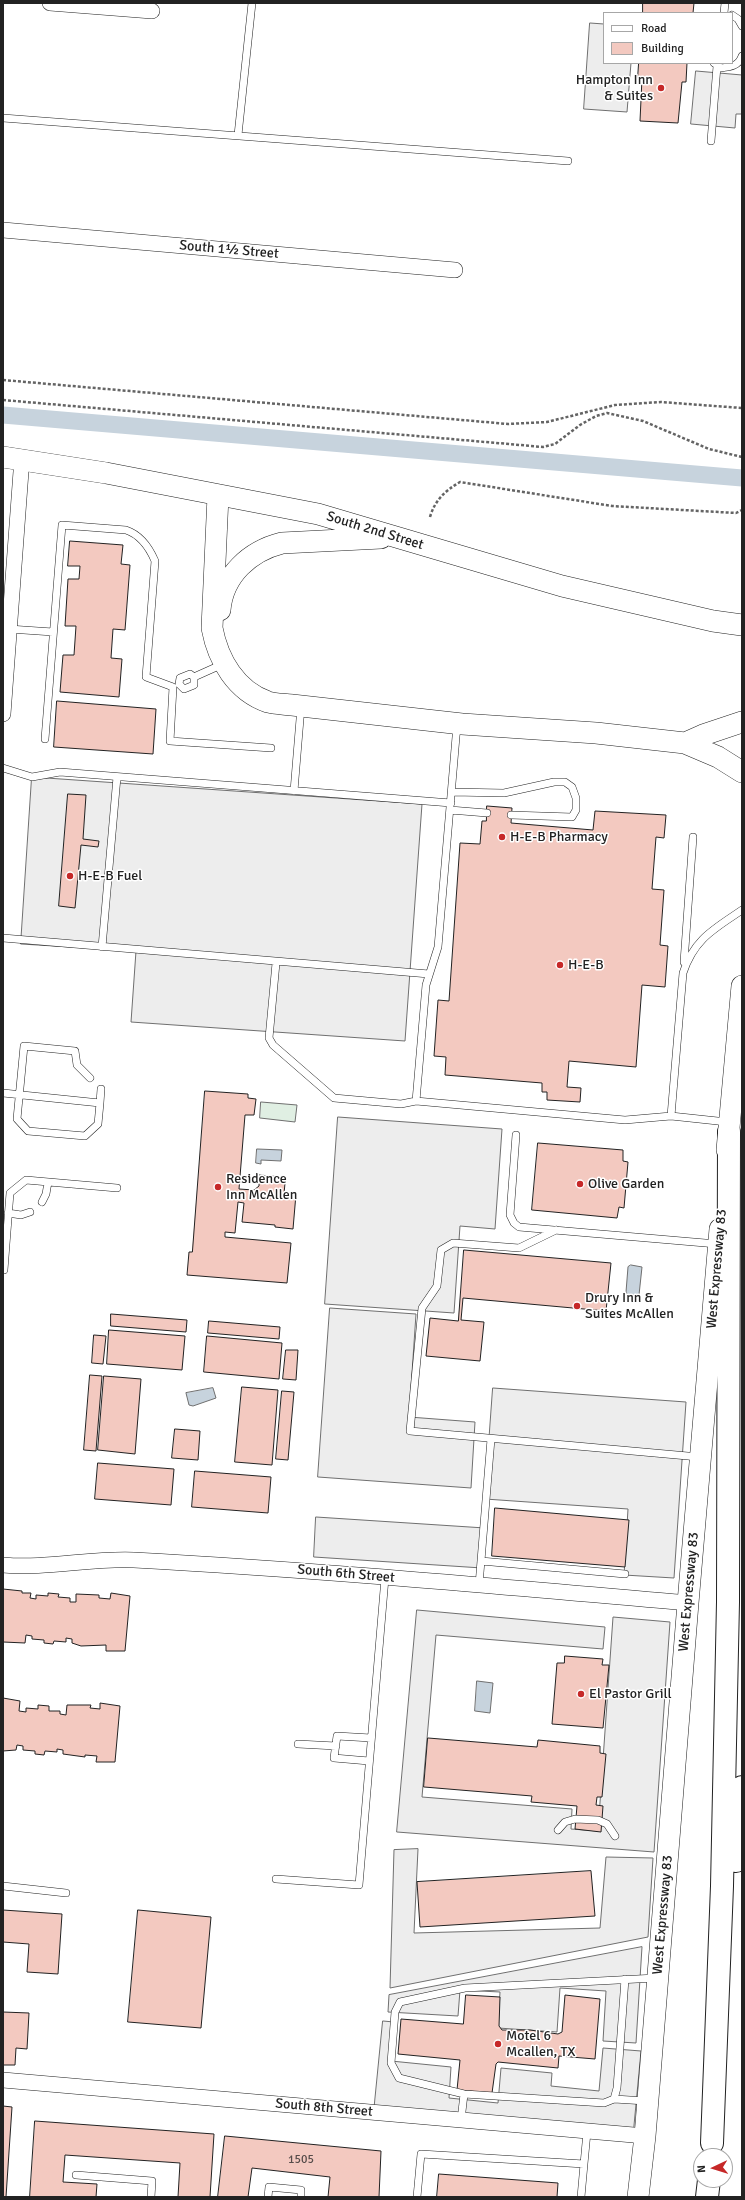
<!DOCTYPE html>
<html>
<head>
<meta charset="utf-8">
<style>
	body { margin:0 }
	#map { position:relative; width:745px; height:2200px; overflow:hidden; background:#fff; font-family:Signika,sans-serif }
	canvas { display:block }
	.frame { position:absolute; inset:0; border:4px solid #222; pointer-events:none }
	.legend { position:absolute; left:603px; top:12px; width:130px; height:52px; box-sizing:border-box; background:#fff; border:1px solid #a7a7a7; margin:0; padding:5px 7px; list-style:none; font-size:12px; color:#222 }
	.legend li { display:flex; align-items:center; gap:8px; height:20px }
	.legend b { width:20px; border:1px solid #a7a7a7 }
	.north { position:absolute; left:693px; top:2148px; width:40px; height:40px; box-sizing:border-box; background:#fff; border:1px solid #a7a7a7; border-radius:50%; rotate:266deg; font-size:11px; font-weight:700; line-height:16px; text-align:center; color:#222 }
	.north::after { content:''; display:block; margin:auto; width:14px; height:18px; background:#c62828; clip-path:polygon(50% 0,100% 100%,50% 72%,0 100%) }
</style>
</head>
<body>
<div id="map">
<canvas width="745" height="2200"></canvas>
<div class="frame"></div>
<ul class="legend">
<li><b style="height:5px;background:#fff"></b>Road</li>
<li><b style="height:11px;background:#f3c9c0"></b>Building</li>
</ul>
<div class="north">N</div>
</div>
<script>
const c = document.querySelector('canvas').getContext('2d');
c.lineJoin = 'round';
function fill(path, color) {
  c.fillStyle = color;
  c.fill(path, 'evenodd');
}
function trace(path, color, width, dash) {
  c.strokeStyle = color;
  c.lineWidth = width;
  c.lineCap = dash ? 'butt' : 'round';
  c.setLineDash(dash || []);
  c.stroke(path);
}
function label(font, color, halo, rows, align = 'center') {
  c.font = font + ' Signika,sans-serif';
  c.lineWidth = 3;
  c.setLineDash([]);
  c.textBaseline = 'middle';
  c.strokeStyle = halo;
  c.fillStyle = color;
  for (const [text, x, y, turn = 0] of rows) {
    c.save();
    c.translate(x, y);
    c.rotate((+turn || 0) * Math.PI / 180);
    c.textAlign = isNaN(turn) ? turn : align;
    if (halo) c.strokeText(text, 0, 0);
    c.fillText(text, 0, 0);
    c.restore();
  }
}
const green = new Path2D(`
	M261,1102L297,1105L295,1122L260,1118Z`);
const parking = new Path2D(`
	M590,23L604,24V63H631L627,112L584,109Z
	M696,71L742,75V114H736L735,128L691,124Z
	M32,777L422,804L405,1041L131,1022L136,951L21,944Z
	M338,1117L502,1129L495,1229L460,1226L454,1313L325,1304Z
	M330,1308L416,1314L409,1417L475,1422L471,1488L318,1477Z
	M493,1388L686,1402L674,1578L624,1575L628,1509L485,1499Z
	M316,1517L485,1528L482,1568L314,1557Z
	M417,1610L605,1627L603,1649L436,1635L422,1797L572,1809L571,1829L598,1831L613,1617L670,1622L654,1852L397,1832Z
	M418,1849L414,1933L600,1928L606,1857L653,1858L648,1937L390,1988L394,1850Z
	M642,1947L636,2043L603,2041L606,1991L560,1988L557,2032L498,2028L500,1992L460,1990L458,2016L388,2012L389,1995Z
	M383,2021L394,2022L391,2061L451,2067L449,2098L498,2103L501,2068L552,2073L551,2086L599,2091L603,2048L641,2051L633,2136L374,2112Z`);
const water = new Path2D(`
	M257,1149L282,1150L281,1161L261,1160V1164L256,1163Z
	M631,1265L642,1267L639,1295H628L626,1292L628,1267Z
	M213,1388L216,1398L193,1406L189,1405L186,1393Z
	M477,1681L493,1683L490,1713L475,1711Z`);
const canal = new Path2D(`
	M3,415L742,478`);
const building = new Path2D(`
	M643,3H694L693,13H643Z
	M639,63H687L686,82H682L678,123L640,121L642,78H638Z
	M70,541L123,545L121,564L130,565L125,630L113,629L111,658L122,659L119,697L60,692L63,655H74L76,626H65L68,579H79L80,566H68Z
	M57,701L156,709L153,754L54,747Z
	M68,794L86,795L83,839L99,841L98,847L81,845L75,908L59,906Z
	M487,806L512,808L511,823L593,830L595,811L666,815L664,838L656,837L652,889L664,890L660,945L668,946L665,987L642,985L636,1067L569,1061L567,1087L581,1088L580,1102L547,1100V1092H542V1083L445,1075L446,1057L434,1056L438,1000L449,1001L460,843L480,844L482,821H486Z
	M205,1091L248,1094V1098L256,1099L254,1115H245L239,1189L254,1190L259,1186V1175L282,1177L281,1183H285L284,1194H296L293,1229L275,1227V1225L242,1222L244,1203L238,1202L235,1233L225,1232V1237L291,1243L287,1283L187,1275L189,1252H192Z
	M538,1143L623,1150V1161L628,1162L624,1208L619,1207L617,1218L532,1210Z
	M464,1250L611,1263L606,1311L463,1298L461,1320L484,1322L480,1361L426,1356L430,1318L458,1321Z
	M111,1314L187,1320L186,1332L111,1326Z
	M209,1321L280,1327L279,1339L208,1333Z
	M109,1330L185,1336L182,1370L107,1364Z
	M94,1335L106,1336L103,1364L92,1363Z
	M207,1336L282,1343L279,1379L204,1372Z
	M286,1350H298L296,1380L283,1379Z
	M90,1375L102,1376L96,1451L84,1450Z
	M104,1376L141,1379L135,1454L98,1450Z
	M242,1387L278,1390L272,1465L235,1462Z
	M282,1391L294,1392L288,1460L276,1459Z
	M175,1429L200,1431L198,1460L172,1458Z
	M98,1463L174,1469L171,1505L95,1499Z
	M195,1471L271,1477L268,1513L192,1507Z
	M495,1508L629,1520L625,1567L492,1556Z
	M3,1589L22,1591V1593H31L30,1598L36,1599V1595L48,1596V1593L59,1594L58,1597L70,1598V1602H76V1594L99,1595V1598L110,1599L111,1593L130,1596L125,1651H106V1645L81,1646L72,1643V1639L66,1638V1642L54,1641L53,1644L44,1643V1640L32,1639V1636L26,1635L25,1643L3,1642Z
	M565,1656L603,1659L602,1665H609L603,1728L552,1724L557,1663H564Z
	M3,1698L20,1701L19,1711L26,1712V1708L38,1709V1705L49,1706V1711H60V1714L66,1715L67,1705H91L90,1708L100,1709V1703L120,1706L115,1762H96L97,1756L85,1755V1757L63,1754V1750L57,1749V1752L45,1751L44,1755L35,1754V1751L23,1750V1746L17,1745L16,1750L3,1751Z
	M428,1738L537,1747L538,1740L600,1746V1753L606,1754L602,1797H597L596,1805L603,1806L601,1832L575,1829L577,1806L531,1802L532,1796L424,1787Z
	M591,1871L595,1916L420,1927L417,1882Z
	M3,1910L62,1914L58,1974L27,1972L29,1944L3,1942Z
	M138,1910L211,1917L201,2028L128,2022Z
	M466,1995L500,1997L499,2026L502,2030H530L558,2034L562,2032L565,1995L600,1999L595,2059L559,2056L558,2068L498,2062L496,2064L492,2093L457,2090L460,2060L398,2054L401,2019L463,2024Z
	M3,2012L29,2013L27,2049L16,2048L15,2065H3Z
	M3,2106L12,2107L6,2197H3Z
	M35,2121L214,2134L210,2197H178L180,2163L65,2155L63,2182L97,2184L96,2197H30Z
	M225,2136L381,2151L379,2197H328L330,2177L252,2168L248,2197H218Z
	M439,2174L558,2183L557,2197H437Z`);
const path = new Path2D(`
	M3,380L508,424L547,422L615,405L661,402L742,408
	M3,400L543,447L555,444L580,425L596,416L607,413L643,421L709,449L742,457
	M430,517C435,500 445,491 460,482L612,506L736,513L742,510`);
const service = new Path2D(`
	M724,13L725,3
	M732,15L738,19L742,26
	M714,63L721,68C730,67 739,66 742,56
	M3,118L568,161
	M238,135L252,3
	M711,141L717,66
	M9,629L53,632
	M190,674L194,677V685L184,689L179,684L180,678Z
	M194,677L223,664
	M45,739L62,525L126,530C141,535 149,547 155,561L146,677L173,687L170,741L271,748
	M3,768L32,777L60,772L451,803
	M294,791L301,707
	M452,792L504,793L554,782H565L572,787L576,798V810L572,817L511,815
	M450,810L487,813
	M3,938L429,974
	M102,947L117,777
	M684,962L693,837
	M276,963L269,1038L273,1045L334,1098L401,1104L416,1101L625,1120L671,1116L727,1122
	M90,1078L77,1065L75,1051L24,1046L17,1119L28,1131L85,1136L98,1124L100,1103
	M3,1093L100,1103L101,1089
	M416,1101L426,985L438,947L457,725
	M671,1116L683,973C694,939 714,929 742,910
	M516,1135L510,1215L514,1223L519,1227L717,1244
	M42,1202L46,1194L48,1182
	M8,1213L21,1215L30,1212
	M556,1230L519,1248L453,1243L441,1250L437,1286L422,1308L410,1431L699,1457
	M4,1270L10,1193L26,1180L117,1188
	M481,1561L625,1574
	M479,1585L491,1439
	M298,1744L336,1746
	M369,1761L334,1758L337,1736L371,1738
	M558,1830L565,1822L575,1819L598,1820L607,1824L615,1836
	M276,1879L359,1885L385,1578
	M3,1886L66,1893
	M625,1979L617,2088L614,2099L604,2103L464,2094L399,2078L391,2063L395,2012L400,2002L465,1988L656,1978
	M614,2099L646,2101
	M461,2120L464,2094
	M584,2164L587,2132
	M76,2175L152,2181L151,2197
	M268,2197L269,2187L301,2190V2197
	M417,2197L421,2154L584,2164L581,2197`);
const minor = new Path2D(`
	M50,3L152,11
	M3,230L455,270
	M3,714L22,458
	M3,1565C47,1569 90,1558 134,1560C319,1570 503,1587 688,1603
	M3,2080L645,2136`);
const secondary = new Path2D(`
	M3,457L106,473L318,514L562,586L713,621L742,625
	M218,496L212,628C218,660 236,691 268,702C275,704 285,704 292,705L462,724L596,733L685,743L718,757L742,772
	M220,610C223,575 250,551 282,543L381,538
	M685,743L703,735L742,722
	M727,1150L742,986
	M638,2197L645,2136L688,1603L720,1229`);
const motorway = new Path2D(`
	M736,1861L742,1787
	M712,2143L722,1886L728,1602L729,1132
	M707,2197L709,2180`);
const markers = [
	[661,88,4,"#c62828"],
	[502,837,4,"#c62828"],
	[70,876,4,"#c62828"],
	[560,965,4,"#c62828"],
	[580,1184,4,"#c62828"],
	[218,1187,4,"#c62828"],
	[577,1306,4,"#c62828"],
	[581,1694,4,"#c62828"],
	[498,2044,4,"#c62828"]
];
const numberNames = [
	["1505",301,2160]
];
const poiNames = [
	["Hampton Inn",653,80,"right"],
	["& Suites",653,96,"right"],
	["H-E-B Pharmacy",510,837],
	["H-E-B Fuel",78,876],
	["H-E-B",568,965],
	["Residence",226,1179],
	["Inn McAllen",226,1195],
	["Olive Garden",588,1184],
	["Drury Inn &",585,1298],
	["Suites McAllen",585,1314],
	["El Pastor Grill",589,1694],
	["Motel 6",506,2036],
	["Mcallen, TX",506,2052]
];
const streetNames = [
	["South 1½ Street",229,250,5],
	["South 2nd Street",375,531,17],
	["West Expressway 83",717,1269,-85],
	["South 6th Street",346,1574,5],
	["West Expressway 83",689,1592,-85],
	["West Expressway 83",663,1915,-85],
	["South 8th Street",324,2108,5]
];
fill(green, '#e0efe3');
trace(green, '#6f6f6f', 1);
fill(parking, '#ededed');
trace(parking, '#6f6f6f', 1);
fill(water, '#c7d3dd');
trace(water, '#6f6f6f', 1);
trace(canal, '#c7d3dd', 17);
fill(building, '#f3c9c0');
trace(building, '#222', 1);
trace(service, '#222', 8);
trace(minor, '#222', 16);
trace(secondary, '#222', 22);
trace(motorway, '#222', 24);
trace(path, '#646464', 2.5, [3, 2]);
trace(service, '#fff', 7);
trace(minor, '#fff', 15);
trace(secondary, '#fff', 21);
trace(motorway, '#fff', 22);
for (const [x, y, r, color] of markers) {
  const dot = new Path2D();
  dot.arc(x, y, r, 0, 2 * Math.PI);
  c.fillStyle = color;
  c.fill(dot);
  trace(dot, '#fff', 1.5);
}
label('12px', '#564c4a', null, numberNames);
label('14px', '#222', '#fff', poiNames, 'left');
label('14px', '#222', '#fff', streetNames);
</script>
</body>
</html>
